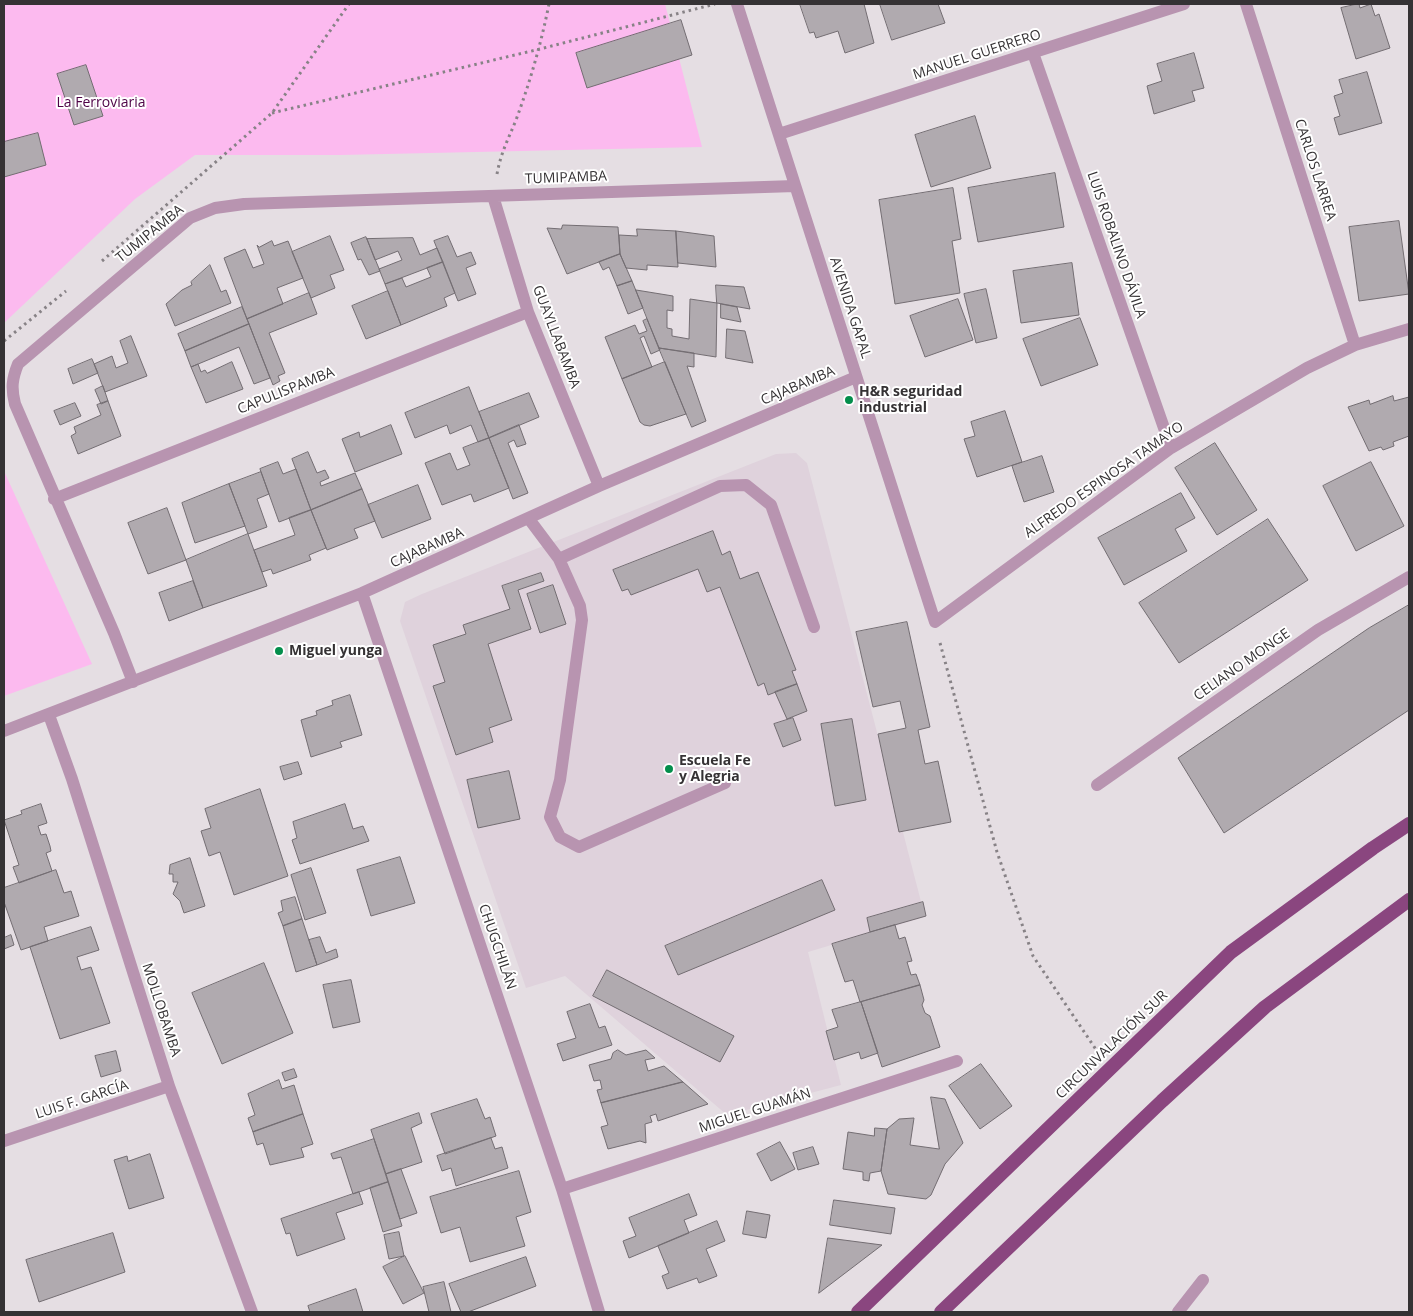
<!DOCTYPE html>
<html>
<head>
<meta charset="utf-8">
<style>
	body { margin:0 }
	#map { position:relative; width:1413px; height:1316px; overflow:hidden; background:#e5dee3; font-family:"Open Sans",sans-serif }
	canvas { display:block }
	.frame { position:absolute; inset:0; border:5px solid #353234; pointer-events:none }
</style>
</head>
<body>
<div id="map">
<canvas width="1413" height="1316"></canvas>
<div class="frame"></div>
</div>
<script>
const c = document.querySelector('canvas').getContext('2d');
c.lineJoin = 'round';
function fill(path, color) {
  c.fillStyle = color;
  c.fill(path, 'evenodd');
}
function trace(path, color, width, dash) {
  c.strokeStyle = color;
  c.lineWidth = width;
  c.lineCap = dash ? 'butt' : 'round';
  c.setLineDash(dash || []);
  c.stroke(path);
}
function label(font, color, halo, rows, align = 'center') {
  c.font = font + ' "Open Sans",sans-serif';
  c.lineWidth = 4;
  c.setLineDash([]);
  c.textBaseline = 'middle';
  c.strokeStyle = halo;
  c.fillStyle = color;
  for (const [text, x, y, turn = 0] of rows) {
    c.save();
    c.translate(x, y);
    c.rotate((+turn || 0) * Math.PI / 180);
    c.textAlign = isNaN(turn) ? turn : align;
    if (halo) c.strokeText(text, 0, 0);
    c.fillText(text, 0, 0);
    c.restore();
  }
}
const built = new Path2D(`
	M796,453L807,463L925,917L808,952L841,1085L727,1115L565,976L526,988L400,621L405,602L422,594L776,454Z`);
const green = new Path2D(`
	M4,4H665L702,147L340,155H195L135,199L4,323Z
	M4,471L92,664L4,696Z`);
const building = new Path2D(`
	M800,4H864L874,43L845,53L838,31L816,38L814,32L810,33Z
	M880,4H938L945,23L892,40Z
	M1359,4L1360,8L1371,4L1375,16L1379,14L1390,48L1356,59L1341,8Z
	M681,20L692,55L587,88L576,53Z
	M1194,53L1204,88L1192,91L1195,101L1154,114L1147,86L1162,81L1157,64Z
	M86,65L103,116L74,125L57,74Z
	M1367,72L1382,123L1339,135L1334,118L1340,116L1334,96L1343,93L1339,80Z
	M975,116L991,168L931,187L915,135Z
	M38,133L46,165L4,177V142Z
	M1055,173L1064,227L978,242L968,188Z
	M953,188L961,239L952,241L960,293L895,304L879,200Z
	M1399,221L1409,294L1359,301L1349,227Z
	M563,225L618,227L620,254L567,274L547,228L561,229Z
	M637,229L676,231L678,267L647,265V270L626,268L620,254L619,235L637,236Z
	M676,231L714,236L716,267L678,263Z
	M330,236L344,270L330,275L335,288L311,298L292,252Z
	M448,236L457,257L471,252L476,264L466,268L476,294L458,301L434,241Z
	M366,237L380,271L369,275L361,259L358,260L351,243Z
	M413,238L420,255L437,248L443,262L385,284L379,269L402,260L398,251L375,260L367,239Z
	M272,241L274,246L288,241L303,278L277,288L283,304L247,319L224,258L245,249L253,268L264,264L257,245L259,247Z
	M620,254L632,281L617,286L609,267L603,270L599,262Z
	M443,262L455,293L444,298L447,306L401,325L385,284L402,278L406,287L431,277L427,268Z
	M1072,263L1079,315L1021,323L1013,271Z
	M210,265L221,292L226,290L231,303L175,326L166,304L182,290L192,285L191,282Z
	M632,281L643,308L628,314L617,286Z
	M716,285L744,287L750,309L717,303Z
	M986,289L997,338L976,343L964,294Z
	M636,290L673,296V311L667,310V328L672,329V336L689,339L690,299L717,303L716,357L659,348Z
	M388,291L401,325L366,339L352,306Z
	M309,293L317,314L269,333L285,373L278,376L280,381L273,385L247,319Z
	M958,299L973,340L925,357L910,316Z
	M721,304L737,307L741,322L721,318Z
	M242,307L249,324L185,351L178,334Z
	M1080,318L1098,365L1041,386L1023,339Z
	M647,319L660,350L651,354L644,336L640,338L652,367L622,379L605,337L635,325L639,334L647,331L643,321Z
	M249,324L270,378L254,384L239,347L191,367L185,351Z
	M727,329L745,331L753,363L726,358Z
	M131,336L147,376L105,392L94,364L112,356L116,368L128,363L120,341Z
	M659,348L694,353V367L687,366L706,421L692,427Z
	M92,359L98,373L73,384L68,369Z
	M232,362L243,389L206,403L191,367L198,364L201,372L205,370L207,373Z
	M665,362L686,414L650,426L644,425L640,422L622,379Z
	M103,386L108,401L101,404L95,390Z
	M469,387L489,438L478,442L471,425L450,434L447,425L415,438L405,413Z
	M529,393L539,417L489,438L479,412Z
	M1393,396L1394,401L1409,397V436L1393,442L1394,446L1383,450L1381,447L1369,451L1348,407L1369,400L1370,404Z
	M108,401L121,436L78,454L71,436L76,433L74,427L101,415L97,405Z
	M75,403L81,416L60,425L54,411Z
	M1005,411L1022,462L977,477L964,439L975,436L971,422Z
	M391,425L402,454L355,472L342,439L359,432L360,437Z
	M519,425L526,444L517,447L514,440L508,443L528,493L513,499L489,438Z
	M489,438L509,488L474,502L471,494L442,505L425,463L450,453L457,470L470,465L463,448Z
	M1215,443L1257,510L1217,535L1175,468Z
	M308,452L317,473L325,470L329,478L320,482L321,486L355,473L362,489L311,510L292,459Z
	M1042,456L1054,492L1024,502L1012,466Z
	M278,462L283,474L296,469L311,510L279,522L260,469Z
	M1371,462L1404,526L1356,551L1323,486Z
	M261,472L269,494L257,499L267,527L248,534L229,484Z
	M229,484L245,526L195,543L182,503Z
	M418,485L431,519L382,538L368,505Z
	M362,489L375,521L354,529L358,538L327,550L311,510Z
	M1181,493L1195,518L1175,529L1187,551L1124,585L1098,538Z
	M167,508L186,560L148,574L128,523Z
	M311,510L326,548L309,555L311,560L273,574L271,569L262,572L254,550L295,535L289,518Z
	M1268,519L1308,580L1179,663L1139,603Z
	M713,531L722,555L730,551L740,579L758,572L796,670L792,671L797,684L768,695L764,683L758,686L720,587L707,592L698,569L631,595L628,589L622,591L613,570Z
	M248,534L267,586L203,608L186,560Z
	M541,573L544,581L518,590L531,629L488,644L512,720L489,728L493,742L456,755L433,686L445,682L433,645L466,634L463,625L510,609L502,586Z
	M193,581L203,608L169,621L159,593Z
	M553,585L566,624L540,633L527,594Z
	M1409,605V710L1224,833L1178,758L1369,628Z
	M907,622L930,727L918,730L925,764L938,761L951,822L899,832L878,734L906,728L900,701L873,707L856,632Z
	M797,684L807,711L787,719L775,692Z
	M350,695L362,735L340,742L342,747L311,757L301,720L317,715L316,711L333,705L332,701Z
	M793,718L801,740L783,747L774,724Z
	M852,719L866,800L835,806L821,724Z
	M298,762L302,774L284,780L280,767Z
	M509,771L520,819L478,828L467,780Z
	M260,789L288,876L234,895L220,852L209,856L201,831L211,828L205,809Z
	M41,804L47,823L38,826L41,835L46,834L50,846L51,851L46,853L52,871L19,883L13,867L19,865L4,820L22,814L21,811Z
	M345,804L353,829L363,826L369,841L300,864L292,840L297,838L293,822Z
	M400,857L415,903L371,916L357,870Z
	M190,858L205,906L184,913L180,901L173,894L178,882H173V874H169L170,865Z
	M311,868L326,913L305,920L291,875Z
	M56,870L64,893L71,891L79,916L44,927L48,941L21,950L4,902V888Z
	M822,880L835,910L678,975L665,946Z
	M295,897L302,919L283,926L278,913L283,911L281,901Z
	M923,902L926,916L870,932L867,918Z
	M302,919L317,965L296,972L283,926Z
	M895,925L899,939L905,937L912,961L907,962L911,975L916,974L920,985L860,1002L853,980L845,982L832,944Z
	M91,927L99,950L77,957L81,970L91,967L110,1023L60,1039L30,947Z
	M11,935L14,945L4,949V938Z
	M320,937L326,953L336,949L338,957L317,965L309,940Z
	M264,963L293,1033L222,1064L192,993Z
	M607,970L734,1036L720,1062L593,996Z
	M351,980L360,1022L333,1028L323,985Z
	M920,985L924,1000L922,1005L925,1013L930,1016L940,1047L882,1067L861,1002Z
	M861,1002L878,1053L861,1059L859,1052L834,1060L826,1031L838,1027L832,1010Z
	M590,1004L599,1028L605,1026L612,1045L563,1061L557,1044L576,1038L567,1012Z
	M618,1050L626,1055L646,1050L655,1058L645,1060L648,1071L664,1066L683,1082L601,1103L597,1090L602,1089L600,1080L594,1081L589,1065L611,1059L613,1053Z
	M116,1051L121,1071L101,1077L95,1056Z
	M981,1064L1012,1106L980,1129L949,1086Z
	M294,1069L297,1077L285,1081L282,1073Z
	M279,1080L282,1089L294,1085L303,1114L253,1132L248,1118L255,1115L248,1094Z
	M683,1082L708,1104L658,1121L656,1114L650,1116L652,1122L645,1124L646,1143L640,1141L608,1149L601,1127L608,1125L601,1103Z
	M931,1097L945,1099L963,1143L945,1164L931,1195L926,1199L888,1194L881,1171L887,1129L899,1119L914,1118L910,1145L939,1149Z
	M477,1099L485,1119L490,1117L496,1136L445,1154L431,1114Z
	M419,1113L422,1123L411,1128L422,1162L386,1174L371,1130Z
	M303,1114L313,1144L301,1148L304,1157L270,1165L263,1143L257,1145L253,1132Z
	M875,1128L887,1129L881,1171L870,1173L869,1181L863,1180V1172L843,1169L848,1132L874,1136Z
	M491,1138L495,1149L502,1147L508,1168L456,1186L451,1168L442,1171L437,1156Z
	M374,1139L388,1182L353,1194L341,1157L333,1159L331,1154Z
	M780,1142L795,1169L771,1181L757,1154Z
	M813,1147L819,1164L798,1170L793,1153Z
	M150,1154L164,1198L129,1209L114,1160L127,1156L128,1161Z
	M401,1169L417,1213L400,1219L386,1174Z
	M519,1171L531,1212L516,1217L525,1246L470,1262L460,1227L441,1233L430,1197Z
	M388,1182L402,1226L383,1232L370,1188Z
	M359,1192L363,1204L336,1213L345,1239L297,1256L290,1233L286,1234L281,1219Z
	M689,1194L697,1215L684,1220L689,1233L629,1258L623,1241L636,1236L629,1218Z
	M834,1200L895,1208L891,1234L830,1225Z
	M747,1211L770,1215L766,1238L743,1234Z
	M717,1221L725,1241L706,1249L717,1276L699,1283L697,1278L667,1289L662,1276L669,1273L658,1246Z
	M399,1232L404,1256L389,1259L384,1235Z
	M113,1233L125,1272L39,1302L26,1260Z
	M828,1238L882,1245L819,1293Z
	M405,1256L424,1293L403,1304L383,1267Z
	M526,1257L536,1286L468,1312H461L449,1284Z
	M444,1282L451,1312H429L423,1287Z
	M356,1289L363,1312H310L308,1306Z`);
const path = new Path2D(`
	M272,113L540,49L715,4
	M497,174C501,152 508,140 516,120C530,82 541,44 549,4
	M102,261L272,113L349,4
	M4,341L66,291
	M940,643L997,852L1033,956L1097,1051`);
const service = new Path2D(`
	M529,519L559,559L720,486L746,485L771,505L814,627
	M559,559L580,606L582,620L560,780L550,817L560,837L579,847L725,783
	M1178,1312L1203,1280`);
const minor = new Path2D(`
	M737,4L935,622L1171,448L1307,368L1355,345L1409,329
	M1246,4L1355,345
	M1033,53L1171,448
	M779,134L1184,4
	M493,196L528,312L599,486
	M54,499L528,312
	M362,593L562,1189L599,1312
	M133,682L114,633L15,404C11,388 12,379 18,364L190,218L215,208L244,204L795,186
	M49,715L72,779L169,1086L252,1312
	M4,731L362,593L599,486L856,377
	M1097,785L1318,630L1409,577
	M4,1141L169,1086
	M562,1189L957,1061`);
const trunk = new Path2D(`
	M858,1312L1231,952L1373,848L1409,824
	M941,1312L1162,1101L1265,1007L1409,900`);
const markers = [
	[849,400,5,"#048e4c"],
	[279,651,5,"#048e4c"],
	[669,769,5,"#048e4c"]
];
const streetNames = [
	["MANUEL GUERRERO",977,55,-18],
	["CARLOS LARREA",1315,170,72],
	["TUMIPAMBA",566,178,-2],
	["TUMIPAMBA",150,234,-39],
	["LUIS ROBALINO DÁVILA",1116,245,71],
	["AVENIDA GAPAL",850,308,72],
	["GUAYLLABAMBA",556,337,69],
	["CAJABAMBA",798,386,-23],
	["CAPULISPAMBA",286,391,-22],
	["ALFREDO ESPINOSA TAMAYO",1104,480,-35],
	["CAJABAMBA",427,548,-24],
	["CELIANO MONGE",1242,665,-35],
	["CHUGCHILÁN",497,947,71],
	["MOLLOBAMBA",161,1010,72],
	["CIRCUNVALACIÓN SUR",1112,1045,-44],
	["LUIS F. GARCÍA",82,1100,-18],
	["MIGUEL GUAMÁN",755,1111,-18]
];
const parkNames = [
	["La Ferroviaria",101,103]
];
const poiNames = [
	["H&R seguridad",859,392],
	["industrial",859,408],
	["Miguel yunga",289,651],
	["Escuela Fe",679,761],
	["y Alegria",679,777]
];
fill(built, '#dfd2dc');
fill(green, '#fcbaef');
fill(building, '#b0aaaf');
trace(building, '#736d72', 1);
trace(path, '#878286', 3, [2.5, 4]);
trace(service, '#b894b0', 12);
trace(minor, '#b894b0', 12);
trace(trunk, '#8a467f', 14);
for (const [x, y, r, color] of markers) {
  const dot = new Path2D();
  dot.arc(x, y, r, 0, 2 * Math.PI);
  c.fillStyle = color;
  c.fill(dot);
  trace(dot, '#fff', 2);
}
label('14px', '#353234', '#fff', streetNames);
label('14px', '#4e0346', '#fff', parkNames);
label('bold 14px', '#353234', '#fff', poiNames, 'left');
</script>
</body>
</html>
